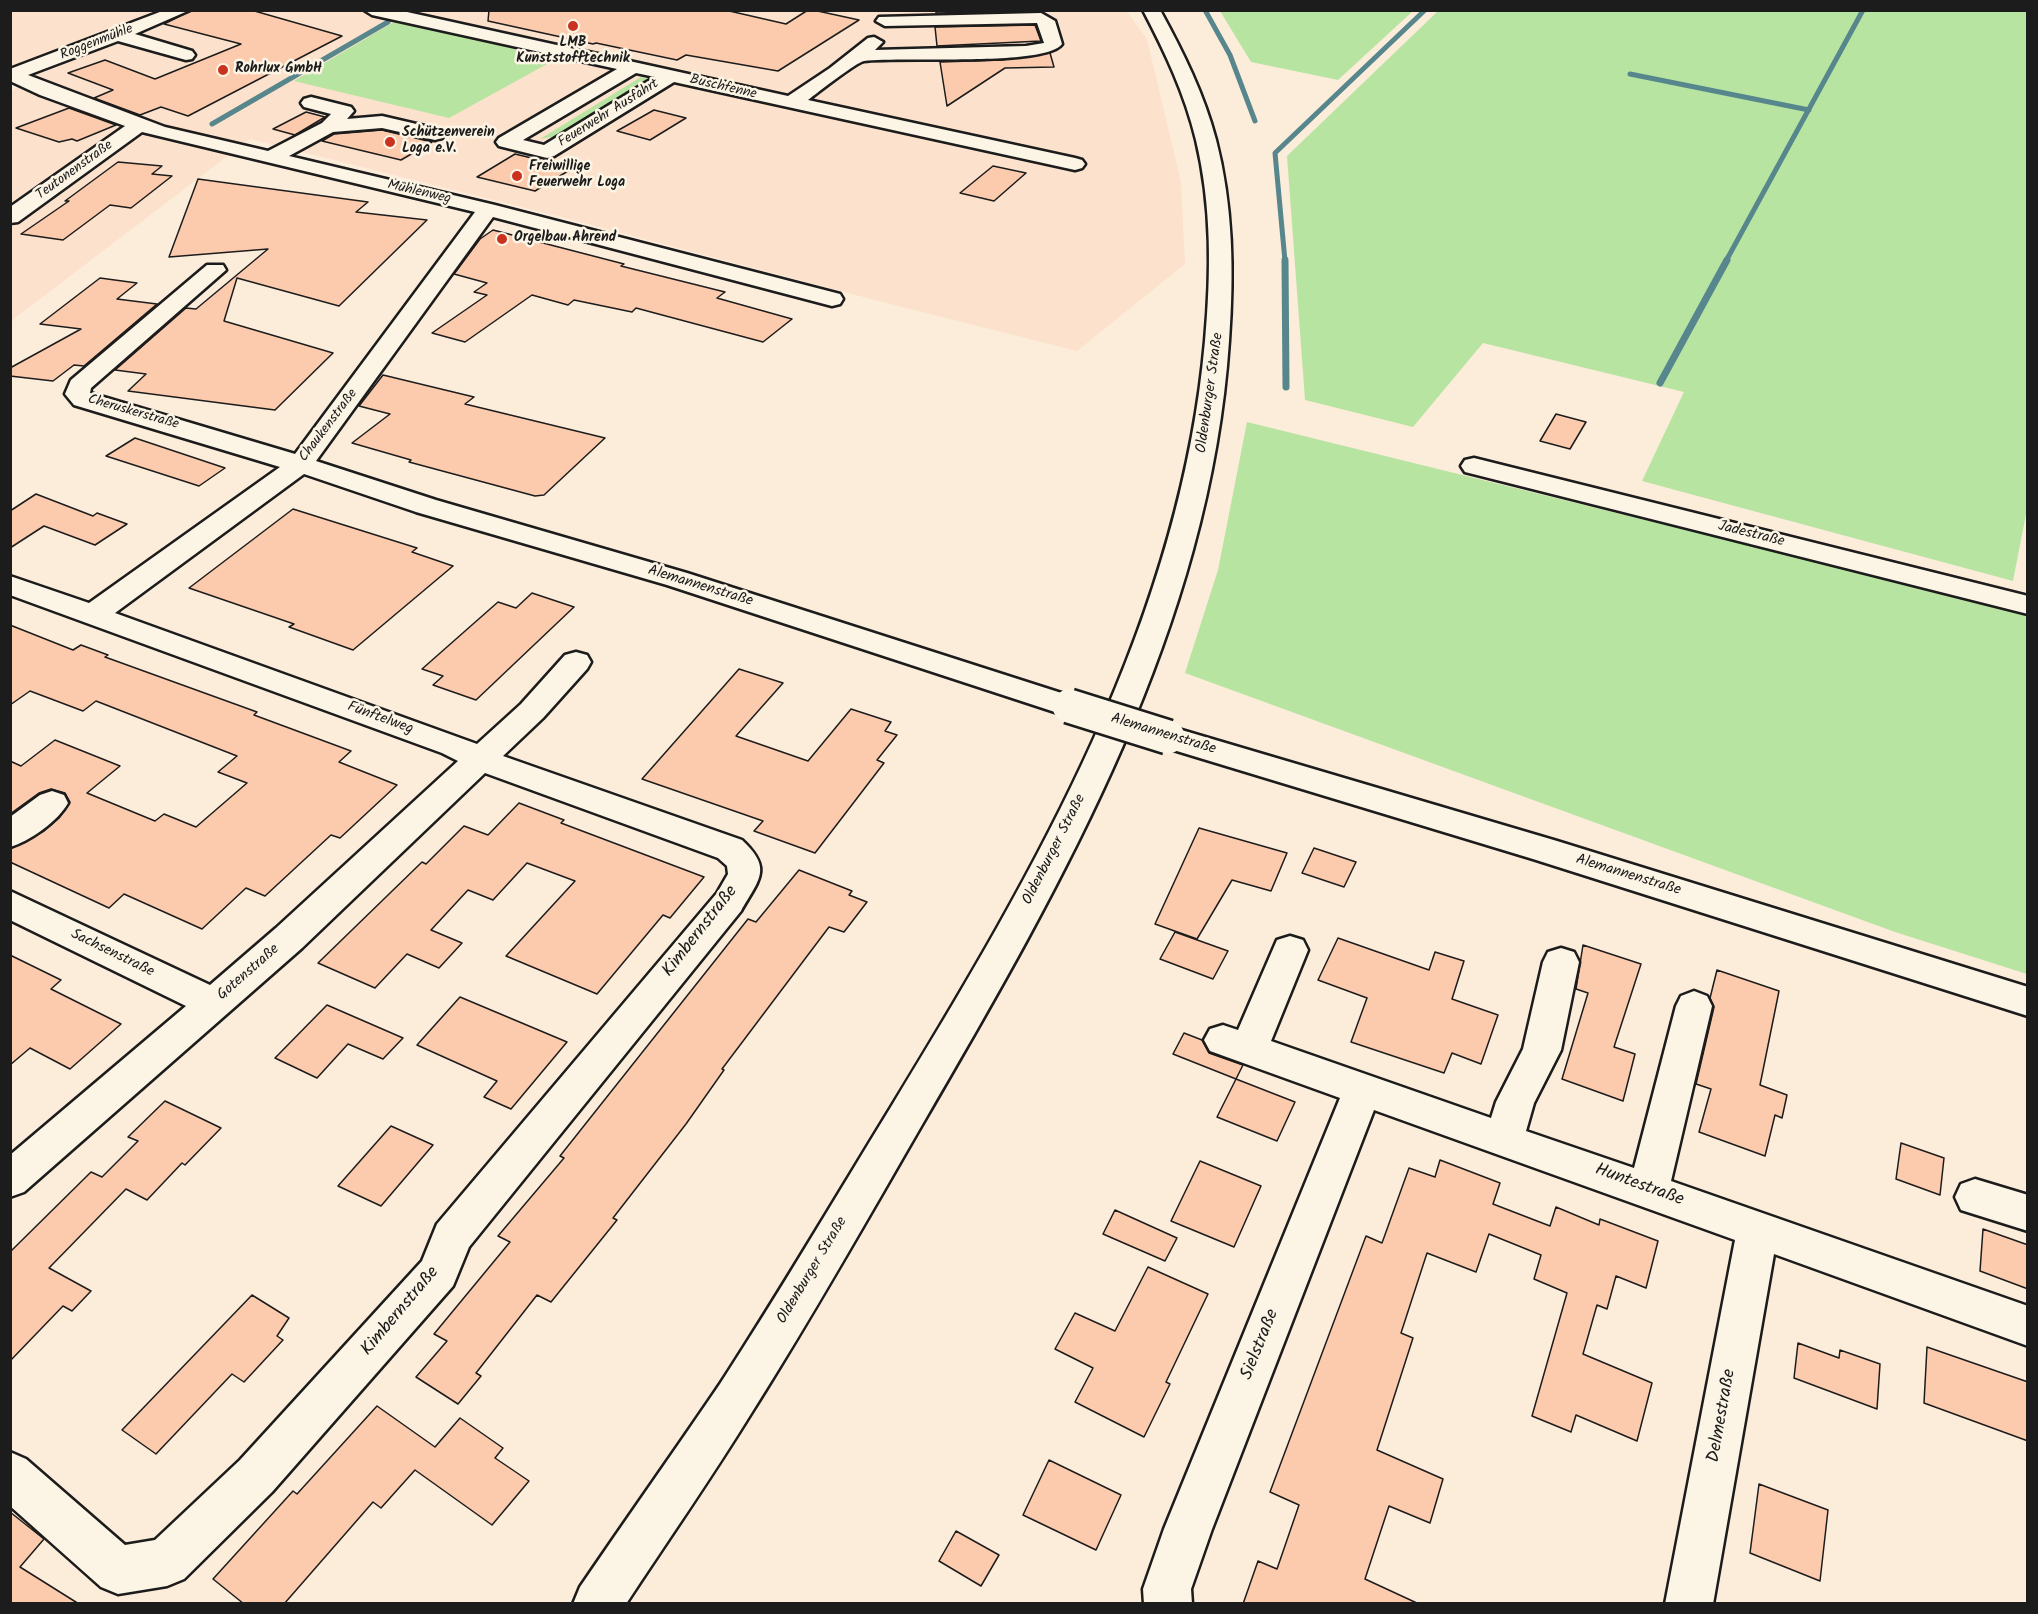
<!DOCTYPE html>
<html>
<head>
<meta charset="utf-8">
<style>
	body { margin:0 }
	#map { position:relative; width:2038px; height:1614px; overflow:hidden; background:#fcecda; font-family:Kalam,sans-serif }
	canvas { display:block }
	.frame { position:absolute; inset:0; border:12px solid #1c1c1c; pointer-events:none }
</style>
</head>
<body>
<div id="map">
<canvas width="2038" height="1614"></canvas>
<div class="frame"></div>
</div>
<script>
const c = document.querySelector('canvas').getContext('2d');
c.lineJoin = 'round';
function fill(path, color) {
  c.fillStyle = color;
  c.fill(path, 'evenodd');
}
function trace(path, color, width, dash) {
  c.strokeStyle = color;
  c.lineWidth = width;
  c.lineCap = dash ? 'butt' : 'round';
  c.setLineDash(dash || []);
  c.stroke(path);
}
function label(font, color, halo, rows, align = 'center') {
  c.font = font + ' Kalam,sans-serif';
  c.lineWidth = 5;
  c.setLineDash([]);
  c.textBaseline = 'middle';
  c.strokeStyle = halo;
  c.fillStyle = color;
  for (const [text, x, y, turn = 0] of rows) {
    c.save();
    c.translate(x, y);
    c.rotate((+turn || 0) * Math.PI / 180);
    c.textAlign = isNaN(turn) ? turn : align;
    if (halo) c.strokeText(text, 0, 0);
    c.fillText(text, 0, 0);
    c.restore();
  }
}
const built = new Path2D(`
	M11,11H1127L1147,39L1181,182L1185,264L1077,351L886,303L569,219L250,139L11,321V92L33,77L11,69Z`);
const green = new Path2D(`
	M1220,11H1413L1338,80L1251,62Z
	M1438,11H2027L2028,504L2013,581L1642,481L1684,392L1483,343L1413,427L1305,400L1287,156Z
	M394,22L558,58L449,118L294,81Z
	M641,77L653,80L564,135L540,139Z
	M1247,422L2027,614V974L1895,932L1185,673L1218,570Z`);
const streamFar1 = new Path2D(`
	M1205,10L1230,55L1255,121
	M407,12L409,10
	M1630,74L1809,110
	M212,124L388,22
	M1285,261L1275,153L1425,10
	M1726,261L1863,10`);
const stream = new Path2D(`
	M1285,260L1286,387
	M1660,383L1727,260`);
const building = new Path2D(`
	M192,10H251L342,36L188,116L161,107L140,115L94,98L113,90L68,73L105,60L155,79L241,44L164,24Z
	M489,10H725L786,24L808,10H813L859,20L778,71L686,55L677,60L596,43L593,44L488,21Z
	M936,10H1039V11L936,13Z
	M1035,25L1041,41L937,46L935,27Z
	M1050,53L1054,67L1005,68L947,106L940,62L1001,60Z
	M69,108L116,125L77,141L72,139L59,142L16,128Z
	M654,110L686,118L650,140L617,131Z
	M306,112L325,117L295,135L273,129Z
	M382,130L432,142L401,160L322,141L334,134Z
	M515,154L573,168L535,191L477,177Z
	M118,162L162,166L152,174L172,176L131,208L110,205L63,240L21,234L69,201H65Z
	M993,166L1026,173L994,201L960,193Z
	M198,179L368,202L356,212L427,220L339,306L237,278L224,321L333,353L275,410L128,391L146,374L115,370L186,308L196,309L268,249L169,257Z
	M493,230L624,264L621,266L725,292L717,298L792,319L763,342L636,308L632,312L574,300L568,305L532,295L465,342L432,333L487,295L474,292L487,283L454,274L480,239Z
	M100,278L137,283L117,299L157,304L84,366L74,365L53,381L10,376V368L81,329L40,324Z
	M383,375L474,397L465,404L605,438L544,495L535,496L409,462L411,460L352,443L390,414L359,406Z
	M1556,414L1586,422L1570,449L1540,441Z
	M135,438L225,468L199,486L106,456Z
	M36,494L93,516L97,513L127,524L95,545L44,526L10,548V511Z
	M293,509L417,548L412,552L453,566L353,650L289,627L294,624L189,588Z
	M532,593L574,607L476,700L433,685L443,676L422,669L498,602L516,608Z
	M10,625L73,650L81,645L108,655L105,657L257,712L254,715L351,751L339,762L397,785L340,838L331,835L265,896L246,888L202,929L124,894L109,908L10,862V849L44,831L59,818L70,802L65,793L51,789L39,793L10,814V761L21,766L55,740L120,766L87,793L155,821L164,814L196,827L247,783L218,772L237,756L96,701L83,711L30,691L10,705Z
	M739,669L783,683L736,736L808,761L851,709L891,722L885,731L897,735L877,760L884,763L815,853L754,831L763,821L642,779Z
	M519,803L564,820L561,823L704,877L670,918L663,915L597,994L506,956L575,881L527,863L493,900L468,890L431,930L462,943L439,968L407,954L375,988L318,963L422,862L426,864L464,826L488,835Z
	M1199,828L1287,853L1271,891L1232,880L1197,939L1155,924Z
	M1314,848L1356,862L1344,887L1302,873Z
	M799,870L852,891L849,895L867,902L844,932L829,927L722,1069L724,1070L686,1124L613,1218L617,1220L551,1302L537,1295L476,1373L481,1376L458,1404L416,1377L447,1341L434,1334L510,1242L498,1236L564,1158L560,1156L748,919L756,922Z
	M1175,932L1228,951L1213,979L1160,959Z
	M1338,938L1429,970L1435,952L1464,961L1452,999L1498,1015L1481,1064L1452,1053L1444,1073L1351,1042L1367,998L1318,980Z
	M1583,945L1641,964L1614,1047L1635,1054L1623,1101L1562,1079L1588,993L1576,989Z
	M10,955L61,980L51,989L121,1024L70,1069L30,1048L10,1065Z
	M1717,970L1779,991L1760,1085L1787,1095L1782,1118L1775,1115L1765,1156L1699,1132L1711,1089L1696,1084L1714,1007L1710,998Z
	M460,997L567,1042L511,1109L484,1097L497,1081L417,1045Z
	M327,1005L403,1038L383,1059L348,1044L317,1078L275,1058Z
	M1184,1033L1202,1040L1209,1053L1243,1065L1236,1079L1173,1054Z
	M1236,1079L1295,1102L1277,1141L1217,1117Z
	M165,1101L221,1128L185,1165L182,1163L147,1200L126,1189L49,1268L91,1291L72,1311L63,1306L10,1361V1252L91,1172L102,1177L138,1141L128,1137Z
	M391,1126L433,1145L381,1206L338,1186Z
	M1901,1143L1944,1158L1940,1195L1896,1179Z
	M1440,1160L1500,1183L1493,1204L1550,1226L1556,1207L1599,1225L1600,1219L1658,1241L1646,1288L1616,1276L1607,1309L1597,1305L1583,1354L1652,1383L1637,1441L1576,1415L1571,1432L1532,1416L1567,1293L1534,1279L1541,1255L1489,1234L1476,1272L1427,1253L1401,1333L1413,1338L1377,1450L1443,1479L1430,1523L1389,1506L1365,1579L1419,1604H1243L1258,1561L1277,1569L1299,1505L1270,1492L1366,1236L1382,1243L1409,1168L1435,1177Z
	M1200,1161L1261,1186L1234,1247L1171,1221Z
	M1115,1210L1177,1238L1165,1261L1103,1234Z
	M1983,1229L2028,1245V1289L1980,1271Z
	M1148,1267L1208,1294L1166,1382L1170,1384L1144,1437L1075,1402L1093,1368L1055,1349L1075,1313L1115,1331Z
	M252,1295L289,1318L277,1336L283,1340L244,1382L232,1374L156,1454L122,1430Z
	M1798,1343L1839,1358L1840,1350L1880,1364L1877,1409L1794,1378Z
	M1927,1347L2028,1382V1441L1924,1403Z
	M377,1406L435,1447L460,1418L503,1448L495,1458L529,1481L492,1525L415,1470L381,1508L373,1502L284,1604H244L213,1579L293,1491L297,1494Z
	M1049,1460L1121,1495L1096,1550L1023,1515Z
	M1759,1484L1828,1510L1820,1581L1750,1553Z
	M10,1512L44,1539L20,1567L79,1604H10Z
	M956,1531L999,1555L981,1586L939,1561Z`);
const minor = new Path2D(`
	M165,10H190L135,34L192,51L195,55L192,59L186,60L118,41L28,75L165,127L268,151L322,123L331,114L304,107L301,103L304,99L311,97L351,107L354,111L347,119L382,116L442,130L445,134L442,138L435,140L382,128L333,132L289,156L495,205L840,294L843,299L840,304L832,306L493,217L316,461L436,500L687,573L1080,699L1085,706L1080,713L1069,716L1058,713L667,585L416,512L304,474L115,613L477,744L521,704L565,655L576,652L587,655L591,662L587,669L543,718L503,756L742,840C773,869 759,879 741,911L469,1247L453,1286L272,1492L184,1579L167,1586L118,1594L101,1587L10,1506V1452L26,1459L125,1545L155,1540L240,1460L422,1261L437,1224L717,893L728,874L727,866L718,858L485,773L302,948L24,1192L10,1197V1155L186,1006L10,920V891L210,985L276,928L458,761L442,753L10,595V576L89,603L280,467L74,405L65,394L71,380L207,265H223L226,270L91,388L90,393L295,454L475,212L142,132L18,222L10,223V207L125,126L40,95L10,81V69Z
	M364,10H398L788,96L830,68L868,38L874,37L883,42L875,50L1026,46L1044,43L1037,23L885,26L876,21L879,17L1041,13L1055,21L1062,44C1046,67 898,56 864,61C857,62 817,93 808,100L1075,158L1082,160L1085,164L1082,168L1075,170L674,82L554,156L547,158L499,146L496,142L499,138L617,69L372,15ZM636,73L655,77L544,145L523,140Z
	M1474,458L2028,596V614L1465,472L1461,466L1465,460Z
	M1168,726L1557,841L2028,987V1016L1533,859L1157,745L1152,737L1157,729Z
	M52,791L64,795L68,803C58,821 30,841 10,847V817L40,795Z
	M1290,936L1303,940L1308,950L1271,1041L1491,1118L1496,1102L1523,1049L1543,962L1548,952L1561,948L1574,952L1579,962L1561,1050L1534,1103L1526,1131L1634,1168L1676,1006L1681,996L1694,991L1707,996L1712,1006L1671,1181L2028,1306V1346L1774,1254L1713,1604H1665L1735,1240L1374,1110L1212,1529L1191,1589L1192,1604H1144L1143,1589L1164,1529L1340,1098L1210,1051L1204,1040L1210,1029L1223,1025L1238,1030L1277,940Z
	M1975,1179L2028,1195V1231L1961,1210L1955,1197L1961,1184Z`);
const major = new Path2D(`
	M1143,10H1160C1183,52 1204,94 1216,140C1233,206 1234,273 1229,341C1210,627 1064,881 923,1123C867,1220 812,1317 752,1412C712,1477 668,1540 626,1604H573L580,1587C626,1519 674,1452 720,1384C779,1293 834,1200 891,1107C1035,871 1180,623 1205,341C1211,274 1212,207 1196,140C1185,94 1165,52 1143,10Z`);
const minorBridge = new Path2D(`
	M1069,706L1168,737`);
const markers = [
	[573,26,6,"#c8321e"],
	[223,70,6,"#c8321e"],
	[390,142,6,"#c8321e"],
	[517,176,6,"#c8321e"],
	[502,239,6,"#c8321e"]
];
const farStreetnames = [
	["Roggenmühle",97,43,-21],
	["Buschfenne",723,88,13],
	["Feuerwehr Ausfahrt",609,114,-32],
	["Teutonenstraße",75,171,-36],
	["Mühlenweg",419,193,13],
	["Cheruskerstraße",133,413,16],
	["Chaukenstraße",329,426,-53]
];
const farPoinames = [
	["LMB",573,44,"center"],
	["Kunststofftechnik",573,60,"center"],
	["Rohrlux GmbH",235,70],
	["Schützenverein",402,134],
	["Loga e.V.",402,150],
	["Freiwillige",529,168],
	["Feuerwehr Loga",529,184],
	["Orgelbau Ahrend",514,239]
];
const streetNames = [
	["Oldenburger Straße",1211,393,-82],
	["Jadestraße",1751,535,14],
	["Alemannenstraße",700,587,17],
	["Fünftelweg",380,719,20],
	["Alemannenstraße",1163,735,17],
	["Oldenburger Straße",1055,850,-63],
	["Alemannenstraße",1628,876,17],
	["Sachsenstraße",112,954,26],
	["Gotenstraße",249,973,-41],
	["Oldenburger Straße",813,1271,-59]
];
const nearStreetnames = [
	["Kimbernstraße",701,932,-52],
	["Huntestraße",1639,1186,20],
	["Kimbernstraße",401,1312,-50],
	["Sielstraße",1261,1345,-68],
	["Delmestraße",1723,1416,-80]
];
fill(built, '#fce2cc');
fill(green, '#b8e4a2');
trace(streamFar1, '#57878d', 5);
trace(stream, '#57878d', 7);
fill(building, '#fccaac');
trace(building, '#1c1c1c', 1.5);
trace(minor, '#1c1c1c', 5);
trace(major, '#1c1c1c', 5);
fill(minor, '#fcf5e5');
fill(major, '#fcf5e5');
trace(minorBridge, '#1c1c1c', 38, []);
trace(minorBridge, '#fcf5e5', 33);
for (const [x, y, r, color] of markers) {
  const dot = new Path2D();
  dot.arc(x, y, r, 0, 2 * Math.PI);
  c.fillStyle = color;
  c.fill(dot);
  trace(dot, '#fcf5e5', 2);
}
label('14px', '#1c1c1c', '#fcf5e5', farStreetnames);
label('bold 14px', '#1c1c1c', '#fcf5e5', farPoinames, 'left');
label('15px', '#1c1c1c', '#fcf5e5', streetNames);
label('18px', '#1c1c1c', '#fcf5e5', nearStreetnames);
</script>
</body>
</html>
